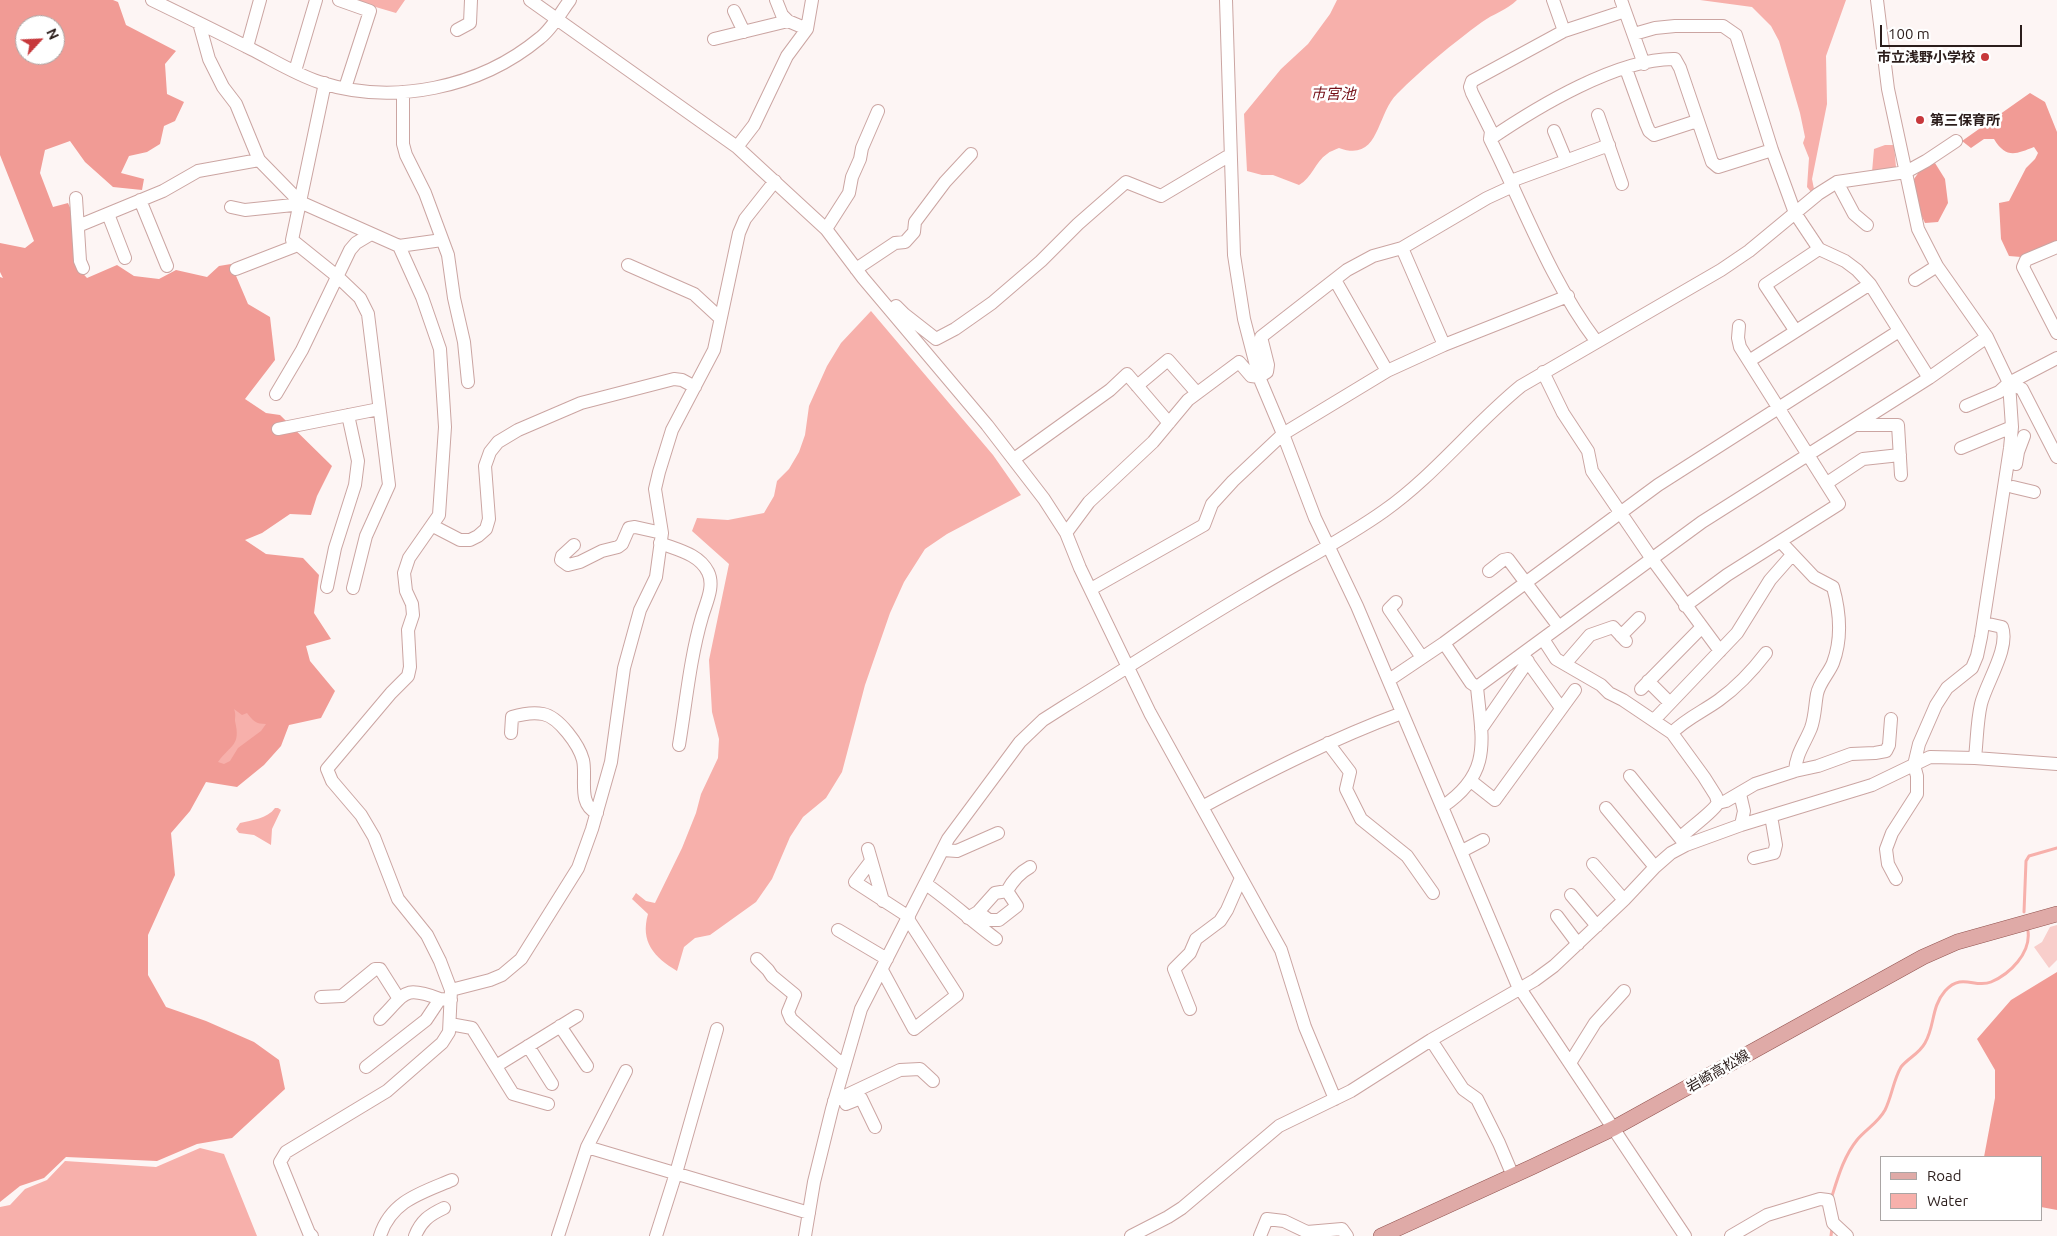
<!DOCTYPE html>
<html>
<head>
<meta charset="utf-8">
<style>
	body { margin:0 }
	#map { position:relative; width:2057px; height:1236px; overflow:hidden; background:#fdf5f4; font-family:Ubuntu,sans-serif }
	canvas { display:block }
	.legend { position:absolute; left:1880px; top:1156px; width:162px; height:65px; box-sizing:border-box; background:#fff; border:1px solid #aaa5a4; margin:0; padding:6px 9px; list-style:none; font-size:15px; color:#2b1d1b }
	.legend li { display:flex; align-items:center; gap:10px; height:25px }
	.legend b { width:25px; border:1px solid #aaa5a4 }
	.north { position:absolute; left:15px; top:15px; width:50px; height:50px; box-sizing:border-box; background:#fff; border:1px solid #aaa5a4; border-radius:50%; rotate:65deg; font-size:14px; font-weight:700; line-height:20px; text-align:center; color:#2b1d1b }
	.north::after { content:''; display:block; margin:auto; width:18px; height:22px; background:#c7383b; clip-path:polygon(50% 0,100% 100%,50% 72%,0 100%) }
	.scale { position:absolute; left:1880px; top:25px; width:142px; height:22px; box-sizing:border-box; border:2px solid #2b1d1b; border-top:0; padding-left:6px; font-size:15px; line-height:18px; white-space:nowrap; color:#2b1d1b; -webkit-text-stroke:4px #fff; paint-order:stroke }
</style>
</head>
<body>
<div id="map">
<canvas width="2057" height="1236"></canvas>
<ul class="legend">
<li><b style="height:6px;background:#dfaaa7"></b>Road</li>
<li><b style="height:14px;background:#f7b0ab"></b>Water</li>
</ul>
<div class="north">N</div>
<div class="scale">100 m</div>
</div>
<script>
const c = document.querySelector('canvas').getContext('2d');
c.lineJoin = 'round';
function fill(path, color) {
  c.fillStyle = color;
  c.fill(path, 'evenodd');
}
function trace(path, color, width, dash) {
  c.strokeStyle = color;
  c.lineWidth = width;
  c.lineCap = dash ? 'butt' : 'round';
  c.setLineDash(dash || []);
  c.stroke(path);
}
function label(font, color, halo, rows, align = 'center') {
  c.font = font + ' Ubuntu,"Noto Sans JP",sans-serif';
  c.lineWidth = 5;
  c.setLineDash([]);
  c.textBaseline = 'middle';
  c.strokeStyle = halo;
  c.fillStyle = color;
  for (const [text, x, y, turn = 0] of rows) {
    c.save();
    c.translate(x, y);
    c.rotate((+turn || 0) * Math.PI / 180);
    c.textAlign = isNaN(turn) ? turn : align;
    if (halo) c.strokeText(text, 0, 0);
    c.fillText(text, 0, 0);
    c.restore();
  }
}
const green = new Path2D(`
	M2057,925V960L2049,968L2034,947L2042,942L2050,927Z`);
const forest = new Path2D(`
	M0,0H113L118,2L126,25L176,51L165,64L167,94L184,102L175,121L164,126L160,144L147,152L129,156L121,173L144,179L142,190L113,187L85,162L70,141L45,150L40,173L53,207L68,203L76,221L77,267L87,278L117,265L134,276L159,279L176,270L207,277L219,266L231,264L248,304L270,317L275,360L245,399L266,413L280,415L332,466L317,496L311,515L290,514L262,533L245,540L266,554L303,558L319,575L314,613L331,639L306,646L310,661L335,691L321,718L289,725L281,746L264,765L237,787L206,782L190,811L171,833L175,875L148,935V975L166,1007L206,1021L254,1042L279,1060L285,1089L232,1138L197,1144L157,1161L66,1157L44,1178L20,1186L0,1202V277L3,278L0,272V243L25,248L34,241L0,155ZM25,25H55V55H25Z
	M2030,93L2045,102L2057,132V243L2021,257L2009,256L2001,239L1999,203L2009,201L2026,168L2035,159L2038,153L2034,147C2016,154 2006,159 1994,139H1984L1971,148L1962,141Z
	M1935,163L1945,179L1948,203L1938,222L1925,223L1916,204L1914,179L1921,169Z
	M2057,972V1210L2041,1207V1157H1984L1995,1098V1070L1977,1039L2011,1000Z`);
const water = new Path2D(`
	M352,0H405L396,13Z
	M1337,0H1517C1507,10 1493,14 1482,22C1452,44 1423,68 1397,94C1376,114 1380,163 1339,148C1335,150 1330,151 1327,154C1315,162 1312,178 1299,185L1273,175H1262L1247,171L1244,114L1281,69L1308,44L1330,14Z
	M1700,0H1846L1826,56L1827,104L1812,179L1814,189L1811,192L1807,187L1809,158L1803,143L1805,137L1800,113L1779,41L1771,26L1752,7Z
	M1885,145H1894L1896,167L1872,172L1874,149Z
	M871,311L993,455L1021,495L947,534L925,549L904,582L890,613L865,685L842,772L826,798L803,817L790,837L772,879L756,902L710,935L695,938L684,947L677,971C654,957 640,942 648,914L632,899L636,893L646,901L655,903L682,848L696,813L701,794L718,758L719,739L712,712L709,660L729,564L692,531L697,518L728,520L764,513L774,496L777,481L789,469L799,452L805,435L809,406L827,366L841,343Z
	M234,709L242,715L247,713C253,721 256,724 266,724L261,731L238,748L230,761L224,764L218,762C231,744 241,746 235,721C235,717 236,714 234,709Z
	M275,808H278L281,810L272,829L271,845L254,835L239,833L236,829L240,823C252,820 267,819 275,808Z
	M200,1148L224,1154L257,1236H0V1207L10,1205L25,1189L47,1180L65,1161L156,1167Z`);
const stream = new Path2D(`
	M2024,912L2026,861L2029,856L2057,848
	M1832,1196C1838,1177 1844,1156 1857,1140C1866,1129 1878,1123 1885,1110C1892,1096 1893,1081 1901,1067C1908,1058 1919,1054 1925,1043C1935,1026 1931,1007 1945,991C1962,972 1975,989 1991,982C2010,974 2031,953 2028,931
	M1831,1236L1832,1228`);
const minor = new Path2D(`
	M152,0C185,16 218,32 251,49C273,60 295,74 319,82C393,106 480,88 540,38C552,29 561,12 570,0
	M339,0L370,11L345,88
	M530,0L737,147L826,229L863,278L987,425L1044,499L1066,533L1080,568L1150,713L1281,950L1305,1027L1335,1099
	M776,0L782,15L788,21
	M1226,0L1234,255L1244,319L1259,377L1283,434L1315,518L1357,606L1517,984L1685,1236
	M1553,0L1564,31
	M1621,0L1644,64
	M1877,0L1888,89L1918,229L1937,266L1987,337L2009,383L2012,427L2010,448L1981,637L1977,656L1972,668L1947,688L1936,705L1919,744L1914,765L1917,776V794L1892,833L1886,849L1888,864L1896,879
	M734,11L744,32
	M199,23L209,59L223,87L236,104L259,160L300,202L399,246L442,240
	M457,30L470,23L471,0
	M1634,34L1655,28L1675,26H1723L1736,35L1772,150L1795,213L1819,249L1845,261L1857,270L1870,284L1929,378
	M714,39L788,21L807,29
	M247,47L260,0
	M1626,69L1646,124L1649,131L1654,135L1697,121
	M295,71L316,0
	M325,83L292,240L338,277L360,298L368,314L389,485L366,536L353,588
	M403,92V144L406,155L425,193L448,255L454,298L464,342L468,382
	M1598,115L1622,184
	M1554,131L1566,160
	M1490,139L1491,131L1472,93L1470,87L1472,81L1564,31L1625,11
	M737,147L754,125L787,56L807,29L812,0
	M1511,181L1609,145
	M1837,182L1854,214L1867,225
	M76,198L80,261L83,268
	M140,200L167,266
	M231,207L245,210L293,205L300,202
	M108,214L125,258
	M78,226L163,191L198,171L259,160
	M826,229L849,193L852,177L860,159L862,148L878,111
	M2057,247L2026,260L2023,267L2057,333
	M1402,248L1444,345
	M628,265L694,294L720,318
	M236,269L298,245
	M856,269L895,243L905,242L914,232L915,222L945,182L971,154
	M1335,280L1387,371
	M1915,280L1937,266
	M896,306L904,314L936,339L955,329L992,303L1041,261L1078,224L1126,182L1161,196L1230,155
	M1795,330L1765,285L1819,249
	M1596,341C1550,280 1524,207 1490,139C1537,107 1618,58 1675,59L1680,68L1712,162L1718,167L1772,150
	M1749,361L1870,284
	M1543,372L1563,413L1588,451L1592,471L1652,559L1720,651
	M2009,383L2022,389L2057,457
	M1137,386L1168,360L1197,393
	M276,394L302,350L350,250L356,243L371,234
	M1966,406L1999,392L2009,383L2057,358
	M1855,425H1898L1901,475
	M278,429L379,409
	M1961,448L2012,427
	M1014,459L1110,390L1127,374L1169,423
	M2016,464L2018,452L2024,436
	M1827,483L1863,459L1900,455
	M2013,487L2034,492
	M433,526L460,540H470L478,536L486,529L489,519L485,466L490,452L498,442L518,430L581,403L674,379L682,380L695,387
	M1066,533L1089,502L1153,442L1188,400L1239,362L1251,376L1259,377L1267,372L1268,365L1261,337L1347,270L1373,256L1402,248L1487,198L1513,186
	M1781,542L1814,577L1833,587C1840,612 1842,639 1833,663C1829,673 1819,683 1817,694C1815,705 1815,717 1811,728C1805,743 1796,754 1795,771
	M660,543C678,550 699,554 708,572C715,586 706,603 702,617C690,658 686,703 679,745
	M574,545L562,556L561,560L568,565L580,562L602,551L618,547L622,544L629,528L635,527L662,533
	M1489,571L1503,560L1508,559L1559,627
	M327,587L335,548L355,485L358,461L348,415
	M1091,589L1204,525L1212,504L1233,481L1283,434L1387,371L1444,345L1568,296
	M1396,602L1389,609L1421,656
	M1685,606L1727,575L1839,504L1740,347L1738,338L1739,326
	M1621,636L1639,618
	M1543,639L1556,659L1601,685L1609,693L1623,700L1672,733L1704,777L1716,796L1718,803C1713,812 1690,828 1681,837
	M1444,643L1471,683L1477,687
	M1523,655L1561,708
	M1565,664L1590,635L1613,627L1626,641
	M1389,680L1444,643L1658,485L1899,331
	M1648,681L1669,702
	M1641,689L1701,628
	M1654,720L1737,633L1770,580L1792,555
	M1481,729L1528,661
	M511,733L512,717C522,714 533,712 543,714C559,717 579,745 583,760C587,778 577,804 597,813
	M1672,733C1685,719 1704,711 1719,700C1737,687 1753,670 1766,653
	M1328,743L1350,772L1346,789L1361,819L1407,856L1433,893
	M1975,758C1977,740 1977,721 1981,704C1986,683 2010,648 2002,627L1984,623
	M1630,776L1685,844
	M1471,781L1495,800L1575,690
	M1740,794L1744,811L1741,825
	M1718,803L1726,801L1755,784L1795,771L1818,766L1851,754L1875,753L1886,751L1889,745L1891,719
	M1202,807C1267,772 1332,739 1402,713
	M1442,807C1493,773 1482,740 1477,687L1702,522L1929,378L1987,337
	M1606,808L1655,867
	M868,849L883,901
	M943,850L957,851L998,833
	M1462,851L1483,840
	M1754,858L1774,853L1776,845L1771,816
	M871,861L855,882L909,917
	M1593,864L1624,900
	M926,884C950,901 972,921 996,939
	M1571,895L1597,926
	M978,912L989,920H999L1017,906L1007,891
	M1557,916L1578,944
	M968,918L978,912L995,893L1007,891C1013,880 1019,873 1030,867
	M838,930L887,959
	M757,959L768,970L772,976L795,995L788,1012L791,1019L844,1066
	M882,970L914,1029L957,995L908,919
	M451,990L490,980L502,975L521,959L578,868L592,829L611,762L624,668L640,610L656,577L662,533L655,489L659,472L672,430L714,350L739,233L745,219L775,181
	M321,997L342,996L375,969H380L399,999
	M1190,1009L1174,969L1190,953L1196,939L1220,921L1227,910L1241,878
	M380,1019C406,993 403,985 440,999
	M450,1024L472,1028L513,1094L548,1104
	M560,1026L587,1066
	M1431,1040L1463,1089L1477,1099L1499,1143L1513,1176
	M528,1046L552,1084
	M1570,1063L1595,1023L1624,991
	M496,1066L577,1016
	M366,1067L426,1020L440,999L451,1000
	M834,1101L900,1070L920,1069L933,1081
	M846,1104L861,1098L875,1127
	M587,1147L809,1213
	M312,1236L309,1233L280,1162L286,1152L387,1091L442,1043L449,1032L451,990L440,961L427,935L398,899L374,837L361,815L332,781L327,769L391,693L408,676L410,667L408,630L413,615L412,604L406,591L404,573L409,558L439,515L445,427L440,349L422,297L399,246
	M380,1236C391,1201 421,1193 452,1180
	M415,1236C421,1221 429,1215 444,1208
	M558,1236L587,1147L626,1071
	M656,1236L676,1173L717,1029
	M805,1236L814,1182L832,1109L861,1009L948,839L1020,742L1043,720L1065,706C1127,668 1188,628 1251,591C1295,564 1342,541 1384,511C1435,475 1473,425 1521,386L1721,270L1749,251L1818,194L1837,182L1906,172L1926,161L1956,141
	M1131,1236L1168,1217L1182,1208L1279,1126L1351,1091L1431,1040L1535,980L1554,966L1624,900L1655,867L1671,853L1686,845L1741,825L1872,785L1930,757L1975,758L2057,764
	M1260,1236L1267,1219L1284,1221L1307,1232L1342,1229L1347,1236
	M1731,1236L1767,1215L1820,1199L1828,1200L1833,1223L1847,1236`);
const major = new Path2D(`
	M1381,1236L1532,1167L1614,1128L1923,957L1957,942L2057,914`);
const markers = [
	[1985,57,5,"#c7383b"],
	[1920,120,5,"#c7383b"]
];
const poiNames = [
	["市立浅野小学校",1975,57],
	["第三保育所",1930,120,"left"]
];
const streetNames = [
	["岩崎高松線",1718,1071,-30]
];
const waterNames = [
	["市宮池",1333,94]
];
fill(green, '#f8cecb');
fill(forest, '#f19b95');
fill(water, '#f7b0ab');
trace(stream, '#f7b0ab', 3);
trace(minor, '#cba5a2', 14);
trace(major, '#925450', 16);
trace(minor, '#fff', 12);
trace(major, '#dfaaa7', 15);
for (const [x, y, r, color] of markers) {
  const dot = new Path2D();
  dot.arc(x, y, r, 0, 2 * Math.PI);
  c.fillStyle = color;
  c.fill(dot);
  trace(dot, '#fff', 2);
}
label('bold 14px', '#2b1d1b', '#fff', poiNames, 'right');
label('14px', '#2b1d1b', '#fff', streetNames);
label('italic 15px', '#761018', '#fff', waterNames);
</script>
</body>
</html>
